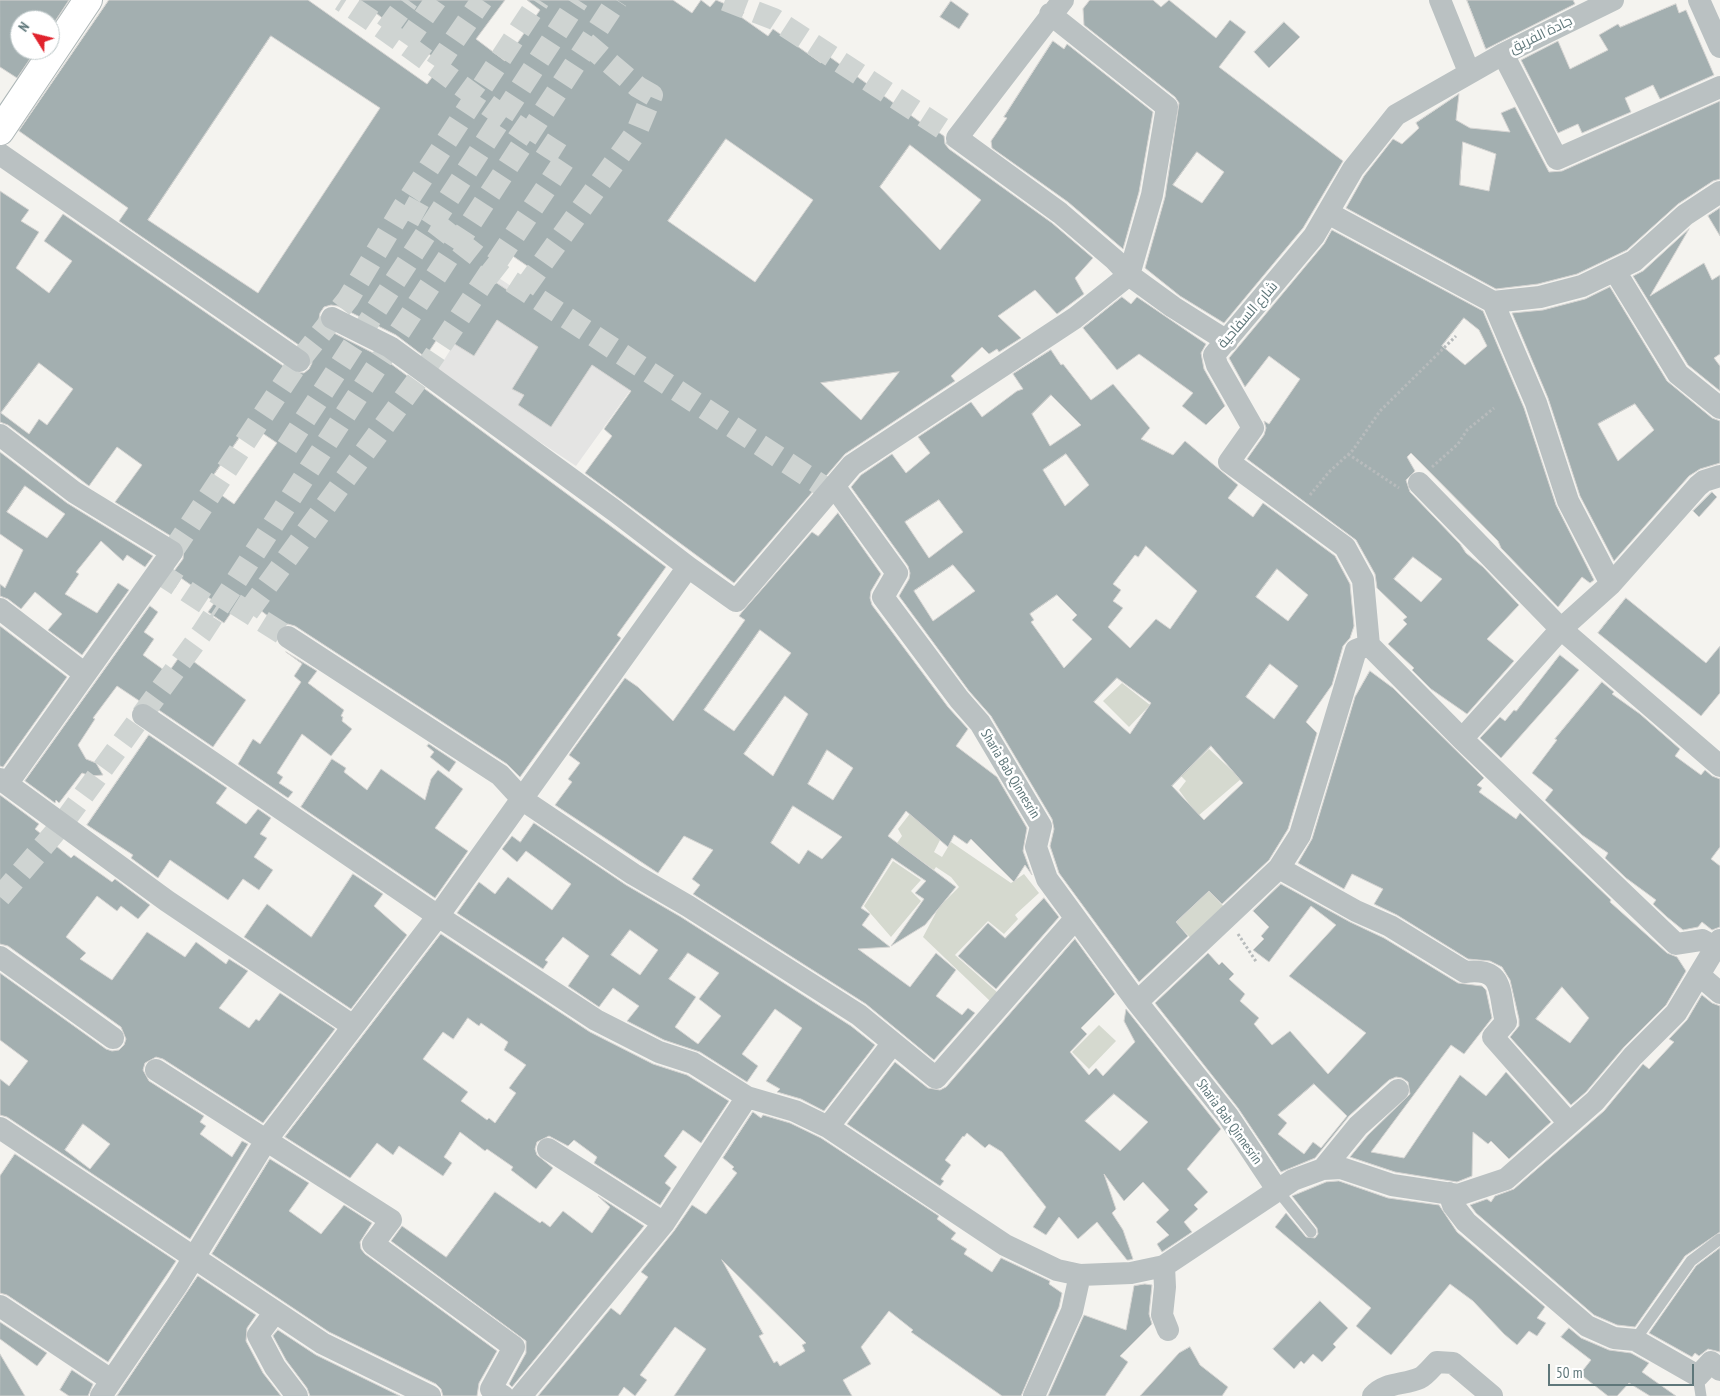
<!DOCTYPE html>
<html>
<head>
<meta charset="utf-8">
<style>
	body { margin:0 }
	#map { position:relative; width:1720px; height:1396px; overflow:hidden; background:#f4f3ef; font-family:"PT Sans Narrow",sans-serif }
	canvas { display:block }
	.north { position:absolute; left:10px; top:10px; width:50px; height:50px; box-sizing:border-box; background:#fff; border:1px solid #bfc9ca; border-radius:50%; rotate:306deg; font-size:14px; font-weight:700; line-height:20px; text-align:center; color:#5f777a }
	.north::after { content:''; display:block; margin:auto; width:18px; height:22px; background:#e1232d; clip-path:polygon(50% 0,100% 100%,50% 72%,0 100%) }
	.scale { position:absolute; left:1548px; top:1364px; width:146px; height:22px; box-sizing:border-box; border:2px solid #5f777a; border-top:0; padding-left:6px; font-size:15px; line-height:18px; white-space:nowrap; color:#5f777a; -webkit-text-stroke:4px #fff; paint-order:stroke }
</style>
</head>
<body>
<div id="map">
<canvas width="1720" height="1396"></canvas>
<div class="north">N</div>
<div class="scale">50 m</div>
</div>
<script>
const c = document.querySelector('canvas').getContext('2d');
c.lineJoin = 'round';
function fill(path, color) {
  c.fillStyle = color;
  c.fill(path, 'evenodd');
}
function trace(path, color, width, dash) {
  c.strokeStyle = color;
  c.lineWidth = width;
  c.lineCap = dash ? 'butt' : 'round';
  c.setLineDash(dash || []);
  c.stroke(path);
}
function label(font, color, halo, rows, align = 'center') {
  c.font = font + ' "PT Sans Narrow",Cairo,sans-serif';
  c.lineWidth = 5;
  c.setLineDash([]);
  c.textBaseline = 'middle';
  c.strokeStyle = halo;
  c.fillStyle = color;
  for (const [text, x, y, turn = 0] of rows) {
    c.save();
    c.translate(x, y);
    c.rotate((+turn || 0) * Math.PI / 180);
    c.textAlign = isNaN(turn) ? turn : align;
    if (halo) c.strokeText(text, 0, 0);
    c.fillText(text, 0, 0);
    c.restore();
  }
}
const built = new Path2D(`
	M496,276L642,374L576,466L436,373Z`);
const green = new Path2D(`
	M1122,683L1150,705L1129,727L1103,701Z
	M1209,749L1241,779L1198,816L1179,790L1186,781L1181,776Z
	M912,811L940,840L934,852L942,857L951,842L1011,883L1024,874L1039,893L1015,915L1018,919L1004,934L988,921L955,955L998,993L990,1001L923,937L939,907L959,887L951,877L936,867L934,870L897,843L902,836L898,829Z
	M893,861L921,880L911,891L921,901L891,937L864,906Z
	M1209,891L1228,911L1195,943L1176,922Z
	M1099,1025L1116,1041L1089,1069L1072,1052Z`);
const building = new Path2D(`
	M0,0H69L50,29V20H20V50H36L17,78L0,67Z
	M109,0H308L427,84L442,64L359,0H505L476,39L505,61L540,10L527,0H673L692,13L701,0L710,7L716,0L744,12L741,17L768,36L773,29L821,63L827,55L934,132L935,130L944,136L945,144L949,149L1052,223L1093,258L1075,278L1084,294L1057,314L1035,290L998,316L1021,338L999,352L997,349L989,354L982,347L951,376L955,381L845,454L734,583L585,473L612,436L604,429L631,391L592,365L551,427L518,405L524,395L512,389L538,347L497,320L474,356L440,335L425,357L396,335L338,306L331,305L324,307L320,313L319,319L326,329L383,358L666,567L617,635L621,638L520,777L507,764L295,626L288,624L281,626L251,603L242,616L233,610L224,623L208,612L215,602L181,578L175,588L166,582L183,559L184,546L179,541L115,502L142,465L117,447L89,486L8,425L0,422V191L29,210L21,221L39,232L16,268L49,293L72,261L44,241L63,214L292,372L304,373L309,369L312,363L311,356L306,350L119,221L128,208L19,131ZM271,36L380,108L258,293L148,220ZM726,139L813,200L755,282L668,221ZM910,145L981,200L940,250L880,187ZM501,248L539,274L521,299L483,274ZM39,363L73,389L47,425L39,419L29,434L1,413ZM899,372L861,420L821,383ZM249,424L277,443L234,504L207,485Z
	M1090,0H1153L1161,7L1169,0L1216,38L1230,20L1246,32L1219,67L1343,161L1303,228L1224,323L1180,296L1145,268L1165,197L1179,103L1175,97L1084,25L1083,9ZM1197,152L1224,172L1202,203L1173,185Z
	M1467,0H1573L1575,4L1486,49Z
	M951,1L969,14L959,29L940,17Z
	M1676,4L1679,13L1686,10L1714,75L1660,99L1653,85L1625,98L1631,112L1582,133L1578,124L1558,133L1521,60L1558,41L1570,69L1608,50L1599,35L1618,24L1620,27Z
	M1284,22L1300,37L1269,68L1254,52Z
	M1053,41L1064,49L1067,44L1153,112L1139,192L1123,249L1068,202L992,148L991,141L1007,118L1004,117Z
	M1459,94L1456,120L1470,128L1510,132L1501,113L1515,107L1549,172L1562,171L1720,101V179L1713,181L1678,204L1627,250L1577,274L1538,284L1496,289L1346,208L1364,176L1393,139L1402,144L1419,128L1416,123ZM1463,142L1496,154L1489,191L1460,185Z
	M1720,208V236L1708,216Z
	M1689,229L1650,296L1704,263L1712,280L1720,275V354L1714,358L1720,366V391L1688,365L1633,276L1643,271Z
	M1332,230L1483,311L1524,408L1556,505L1594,580L1590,583L1582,577L1558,607L1501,548L1498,541L1411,453L1407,457L1415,471L1406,480L1410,492L1460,544L1466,553L1483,567L1519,605L1487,639L1514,661L1467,714L1431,689L1412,670L1414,668L1388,644L1407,624L1403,620L1407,617L1377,588L1375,574L1356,540L1247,459L1264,435L1266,428L1264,421L1269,424L1300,379L1269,356L1245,387L1229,358L1324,244ZM1464,318L1479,330L1487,346L1465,365L1442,346ZM1413,557L1442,579L1421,602L1394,579Z
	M1610,287L1667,381L1712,418L1720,421V463L1700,469L1689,476L1614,561L1580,496L1548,398L1512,313L1543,310L1585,299ZM1635,404L1654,430L1618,461L1598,424Z
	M1122,297L1131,304L1137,297L1206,344L1201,353L1204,369L1225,406L1206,425L1182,406L1193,393L1139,354L1117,370L1083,328Z
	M1051,350L1061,365L1063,364L1091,400L1113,384L1150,428L1141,439L1173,455L1185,441L1238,485L1228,498L1253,517L1263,503L1335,556L1350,584L1354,626L1350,638L1343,646L1332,685L1306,722L1317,733L1288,829L1269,860L1222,904L1209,891L1176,922L1188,936L1139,982L1059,873L1050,846L1054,829L1052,819L991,716L969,691L899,596L909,579L910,573L908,566L851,487L861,475L892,454L906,473L930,453L918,437L971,402L982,417L1017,391L1023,389L1013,374ZM1051,395L1081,425L1050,446L1032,414ZM1066,454L1089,485L1065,506L1043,470ZM939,500L963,532L929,558L905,522ZM1146,546L1197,591L1170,629L1156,619L1130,648L1108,627L1123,608L1113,601L1121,590L1113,584L1135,555L1138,557ZM953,565L975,591L933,621L914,591ZM1277,569L1308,595L1288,621L1256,597ZM1057,595L1077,615L1072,620L1092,639L1064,668L1031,622L1034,620L1030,614ZM1270,664L1298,686L1274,719L1246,697ZM1117,678L1151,703L1130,734L1094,702ZM1211,746L1243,783L1204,820L1172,786Z
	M0,452L67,503L153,556L145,567L127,555L123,561L101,541L76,572L79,574L65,594L97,613L118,583L129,590L82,655L48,630L62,614L35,592L21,609L8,599L0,596V584L5,588L23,550L0,534ZM25,486L65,514L47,538L7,512Z
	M1712,492L1717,497L1699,517L1693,511Z
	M838,513L881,574L871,591L870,598L872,605L948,707L968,729L956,746L997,777L1027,828L1023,851L1032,875L1025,865L1014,882L971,839L967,844L954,835L948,847L906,811L888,836L956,887L925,925L891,946L924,899L915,893L926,881L892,858L861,908L870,914L862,925L890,947L858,949L910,987L936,953L956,970L936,996L962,1015L968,1008L975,1013L934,1060L866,1004L693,894L700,885L692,879L713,850L684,836L658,873L555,805L572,782L568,779L580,763L569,755L625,678L638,687L673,721L745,620L739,616L742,612L812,532L818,536ZM760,630L791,653L734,731L704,710ZM785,696L808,714L773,776L744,754ZM827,750L853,768L833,800L808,784ZM793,806L842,837L822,859L808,850L799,864L771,843Z
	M1626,598L1706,663L1720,646V693L1701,716L1598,633Z
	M150,606L158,612L144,632L154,639L143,655L168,673L182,653L246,700L213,747L150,704L141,702L117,686L93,718L95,719L78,745L86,759L96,763L103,775L90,776L82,773L59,803L56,800L55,803L25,781Z
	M0,626L67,677L3,767L0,766Z
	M286,652L317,671L308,683L344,710L341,716L343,717L342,721L352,729L331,756L302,734L277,773L283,777L279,783L293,792L288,798L238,764L253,739L260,744L301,682L294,676L302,664Z
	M1560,655L1579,670L1501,758L1480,738L1500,717L1505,721L1514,710L1516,711Z
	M1370,671L1393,688L1484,778L1477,785L1482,788L1479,792L1516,819L1520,813L1611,900L1610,902L1667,953L1677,957L1686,971L1666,1005L1624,1047L1586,1092L1571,1105L1510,1037L1519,1026V1019L1510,980L1502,967L1490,961L1468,959L1397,915L1374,904L1383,889L1352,874L1344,889L1298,863L1312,839L1355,697ZM1562,987L1589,1018L1570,1043L1536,1019Z
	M1602,682L1614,692L1612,694L1640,714L1680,749L1675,756L1701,775L1705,770L1712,776L1720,779V847L1711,859L1720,866V927L1712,930L1702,922L1698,927L1683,930L1667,917L1653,904L1656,900L1626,878L1605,858L1608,853L1582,835L1545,800L1553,790L1532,773L1557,740L1555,739Z
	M149,735L227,788L216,803L246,824L258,809L271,818L260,834L267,838L254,857L273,870L259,890L243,879L228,900L170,860L158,878L131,858L133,855L87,825Z
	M429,744L456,762L449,772L430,757L434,752L427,746Z
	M332,759L346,768L344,772L367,790L381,769L425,800L431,779L438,770L463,789L435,828L468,851L435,898L301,807Z
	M0,795L39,824L35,829L71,858L74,855L112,882L115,879L150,905L138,919L121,906L117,911L97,896L66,937L86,953L80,959L112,980L147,932L185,957L196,942L226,964L229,959L248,971L219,1008L249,1028L256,1019L259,1021L280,993L335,1029L263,1123L163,1059L156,1057L145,1063L143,1070L149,1081L204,1116L200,1122L206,1126L200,1134L232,1157L242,1141L248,1144L190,1239L7,1117L0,1115V1079L9,1086L28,1061L0,1040V973L106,1049L112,1051L119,1050L124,1045L126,1039L121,1027L8,946L0,944ZM83,1124L110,1144L90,1169L65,1150Z
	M534,823L626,885L681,917L851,1026L875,1045L824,1111L801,1099L777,1092L780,1089L766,1081L802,1028L775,1009L742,1054L758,1066L747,1082L700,1052L664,1040L627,1021L639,1006L613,988L599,1007L568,986L589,956L563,937L545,960L548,962L543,969L457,913L479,882L495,894L508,877L552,910L571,884L526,851L517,862L502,849L512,836L520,842ZM630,930L658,950L640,975L611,955ZM688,953L719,973L699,999L721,1016L698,1044L675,1027L696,997L669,979Z
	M353,874L383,894L374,906L407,935L351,1009L244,937L267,904L311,937Z
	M1281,884L1350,922L1384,938L1458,983L1482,986L1486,990L1492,1018L1464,1054L1451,1045L1371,1152L1404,1158L1460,1075L1486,1096L1506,1072L1551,1122L1509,1159L1491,1141L1488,1144L1473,1132L1472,1176L1457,1182L1395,1172L1350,1157L1368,1135L1410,1094L1408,1082L1402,1078L1396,1077L1389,1080L1349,1116L1315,1158L1281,1172L1238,1108L1155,1003L1208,953L1219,965L1222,962L1234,974L1229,979L1245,994L1240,1001L1259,1018L1254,1024L1272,1045L1290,1031L1328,1074L1366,1033L1289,976L1336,925L1311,906L1269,962L1253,950L1264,939L1261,936L1269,927L1253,911ZM1314,1084L1347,1116L1321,1148L1313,1142L1304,1154L1278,1134L1287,1123L1278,1115Z
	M1044,898L1059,917L996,989L958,956L988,923L1005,938Z
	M441,934L590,1032L653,1064L687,1075L729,1101L701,1143L683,1130L664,1156L677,1167L665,1183L671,1188L660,1205L594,1163L597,1157L574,1140L568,1146L549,1136L537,1142L535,1149L537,1155L553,1168L536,1189L511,1170L513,1167L487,1149L485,1151L460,1132L444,1157L452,1163L443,1176L399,1146L393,1155L377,1143L350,1178L285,1137ZM468,1018L479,1026L481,1023L508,1042L504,1050L526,1065L509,1088L516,1093L495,1123L489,1118L487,1120L461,1101L468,1092L423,1059L443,1032L453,1039Z
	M1075,939L1115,994L1081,1028L1087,1034L1070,1052L1089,1075L1096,1068L1103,1076L1135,1042L1124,1021L1126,1009L1221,1129L1187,1169L1208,1192L1194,1205L1198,1209L1184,1222L1192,1232L1162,1252L1157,1244L1169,1235L1156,1222L1169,1210L1143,1182L1124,1201L1104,1174L1116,1209L1112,1213L1123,1230L1133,1259L1129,1260H1127L1097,1222L1078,1239L1059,1217L1046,1235L1033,1227L1046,1207L1002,1152L989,1144L985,1148L967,1133L964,1137L963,1136L945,1160L951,1165L941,1179L944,1181L940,1186L847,1124L895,1062L928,1088L940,1090L946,1087ZM1114,1094L1148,1122L1120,1151L1085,1121Z
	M1702,995L1712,1003L1720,1006V1232L1685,1256L1635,1327L1617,1325L1594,1315L1476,1213L1470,1205L1487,1199L1491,1202L1495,1196L1514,1189L1604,1111L1643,1064L1649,1069L1674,1042L1669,1039L1687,1020Z
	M753,1112L761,1118L763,1115L790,1123L821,1138L939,1216L937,1219L956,1233L951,1239L967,1249L964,1254L992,1272L1001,1258L1050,1281L1049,1284L1062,1293L1059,1307L1021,1396H1002L911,1332L913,1330L889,1311L861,1347L871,1364L843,1380L852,1396H674L706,1349L675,1327L640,1375L647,1380L635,1396L624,1387L618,1396H538L611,1308L620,1315L648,1277L641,1272L674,1231L692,1205L706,1214L737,1173L732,1169L734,1167L723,1158ZM722,1260L806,1343L802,1345L805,1351L780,1366L777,1361L774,1363L759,1336L763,1334Z
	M15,1154L176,1261L108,1362L7,1295L0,1293V1176Z
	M270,1159L309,1183L289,1211L321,1234L344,1205L372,1223L360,1242L361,1249L365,1254L497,1351L479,1383L477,1396H443L441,1389L436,1384L329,1332L212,1254Z
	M1339,1181L1388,1198L1439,1205L1457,1232L1545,1307L1537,1318L1546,1323L1537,1336L1529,1331L1517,1345L1504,1334L1473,1301L1450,1284L1391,1355L1356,1326L1371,1308L1275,1227L1286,1213L1306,1237L1315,1238L1318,1234L1317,1228L1292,1196L1326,1182Z
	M495,1192L540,1223L542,1221L550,1227L563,1211L592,1233L610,1207L598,1196L644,1226L512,1387L509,1384L526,1353V1341L391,1241L402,1226L446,1257Z
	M1720,1248V1352L1708,1349L1699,1356L1695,1353L1692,1357L1649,1333L1696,1266Z
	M198,1276L256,1315L247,1328L246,1341L263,1373L281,1396H117Z
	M1145,1284L1152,1285L1149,1314L1152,1324L1120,1356L1128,1362L1105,1396H1048L1084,1315L1126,1330L1134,1286Z
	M1320,1301L1348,1328L1333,1344L1336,1347L1322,1362L1313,1354L1304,1364L1301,1361L1294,1369L1273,1349Z
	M0,1322L47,1353L37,1366L0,1339Z
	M1569,1328L1581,1338L1609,1350L1631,1353L1649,1363L1642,1372L1676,1396H1650L1629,1383L1617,1396H1608L1580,1374L1591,1360L1561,1337Z
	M278,1330L316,1355L400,1396H310L307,1388L286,1360L273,1336Z
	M1190,1347L1200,1365L1228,1387L1222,1396H1140L1179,1353Z
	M0,1354L25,1396H0Z
	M72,1370L93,1384L88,1396H69L60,1390Z`);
const streetTunnel = new Path2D(`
	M725,0L774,19L957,138
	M386,30L408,0
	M405,44L436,0
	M436,67L482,0
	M404,206L435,223L503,276L830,491
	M524,289L637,131L652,95L638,87L586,43
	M287,447L578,0
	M172,552L299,361L348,299L404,206L539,0
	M159,573L217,611
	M235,604L288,637
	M248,612L424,371L566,158C488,110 418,50 341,0
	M0,897L63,823L202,633L617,0`);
const path = new Path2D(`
	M1348,454L1399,488
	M1432,467L1458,444L1467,430L1494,408
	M1310,495L1329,472L1353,450L1380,411L1456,336
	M1238,934L1257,963`);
const lane = new Path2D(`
	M1278,1191L1311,1232
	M1635,1340L1691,1261L1720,1239
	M1698,1376L1701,1396`);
const street = new Path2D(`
	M1063,0L957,138L1060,213L1115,260L1129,275L1173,307L1227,341
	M1440,0L1469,72
	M1699,0L1720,47
	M1503,54L1557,159L1720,87
	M0,154L299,361
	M1328,213L1493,302L1540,297L1582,286L1634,261L1685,215L1720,192
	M1615,271L1678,374L1720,408
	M1493,302L1536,403L1568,501L1611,584
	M332,318L390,347L615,511L688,567
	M0,435L74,492L172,552L7,784
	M1419,483L1561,629L1720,766
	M834,486L897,573L883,597L959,699L980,723L1041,826L1036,847L1047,879L1137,1002L1228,1116L1278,1191
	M0,609L85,674
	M288,637L500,775L523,800L633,874L688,906L859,1015L936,1078L1075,919
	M1369,645L1363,580L1345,547L1229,462L1253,428L1217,365L1214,355L1314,236L1353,169L1396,115L1503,54L1613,0
	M143,715L438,916L596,1020L659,1052L693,1063L747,1097
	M1462,739L1561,629L1611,584L1698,486L1704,481L1720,476
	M0,779L167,901L353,1026
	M1279,868L1356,911L1390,926L1465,972C1506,967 1498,993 1506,1022L1493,1037L1569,1123
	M0,957L113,1038
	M1699,975L1720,993
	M1137,1002L1279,868L1300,835L1356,650L1369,645L1462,739L1676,944L1702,940L1715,947
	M156,1070L391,1220L373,1244L514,1347L491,1389L503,1396
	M828,1127L893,1043
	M0,1128L322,1343L430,1396
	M548,1149L664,1223
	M1323,1169L1358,1126L1398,1090
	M1449,1193L1453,1205L1466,1222L1587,1326L1614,1338L1635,1340L1698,1376L1711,1362L1720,1370
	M1164,1266L1165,1287L1162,1315L1168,1330
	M0,1306L111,1380
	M275,1312L258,1335L275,1367L297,1396
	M101,1396L177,1285L267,1139L438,916L688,567L736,601L852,465L1075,318L1129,275L1152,195L1167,107L1050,14
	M521,1396L664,1223L747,1097L795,1111L828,1127L1005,1245L1057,1270L1080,1275L1131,1273L1164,1266L1293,1180L1323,1169L1341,1168L1392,1185L1458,1195L1506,1179L1595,1101L1633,1056L1676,1013L1720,940
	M1034,1396L1072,1311L1080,1275
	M1373,1396C1385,1382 1405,1385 1420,1378C1426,1375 1432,1367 1437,1362L1453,1363L1492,1396`);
const secondary = new Path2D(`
	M0,131L88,0`);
const streetNames = [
	["جادة الفريق",1541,35,-26],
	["شارع السفاحية",1248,315,-49],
	["Sharia Bab Qinnesrin",1010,774,59],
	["Sharia Bab Qinnesrin",1229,1122,54]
];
fill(built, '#e4e4e3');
fill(green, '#d5d9cf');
fill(building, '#a3afb0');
trace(building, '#d5d4d2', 1);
trace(streetTunnel, '#cfd4d2', 22, [22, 11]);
trace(secondary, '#adb6b7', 30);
trace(path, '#b7bbbc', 3, [2.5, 2.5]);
trace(lane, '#bac1c2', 11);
trace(street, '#bac1c2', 22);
trace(secondary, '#fff', 28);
label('14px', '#5f777a', '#fff', streetNames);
</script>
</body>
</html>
